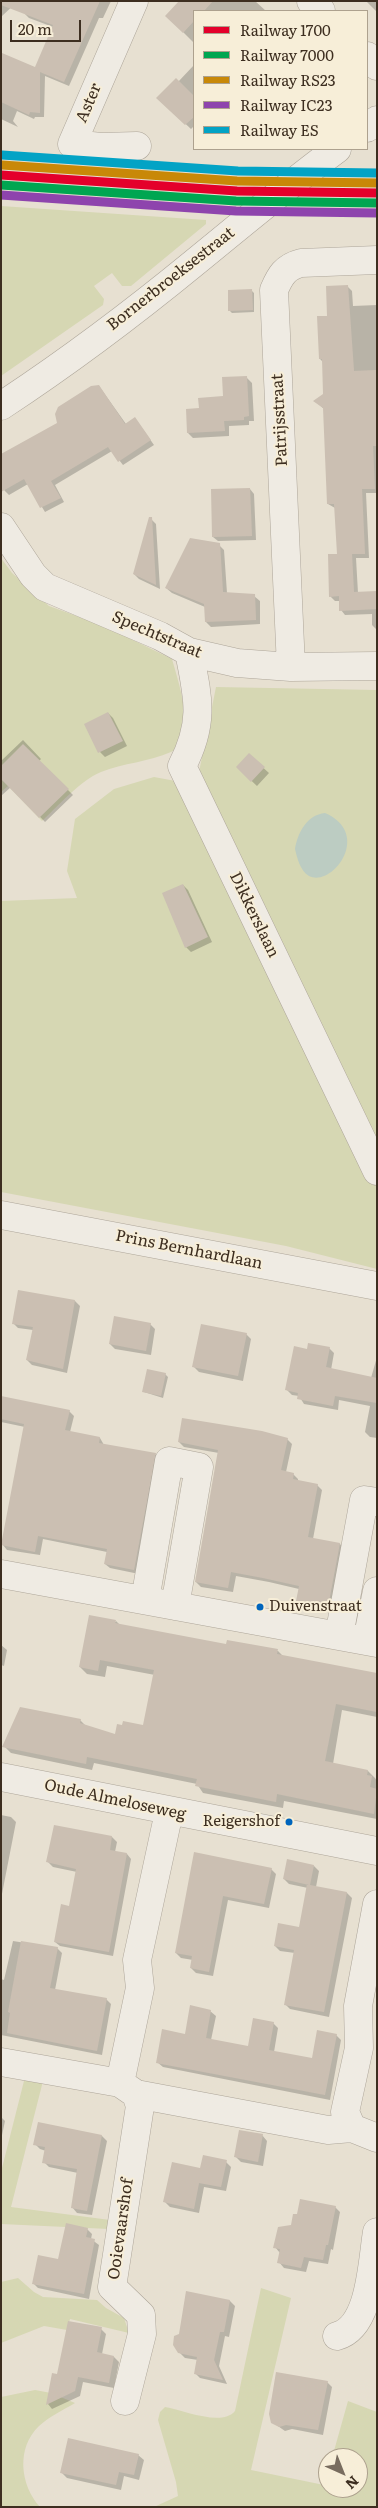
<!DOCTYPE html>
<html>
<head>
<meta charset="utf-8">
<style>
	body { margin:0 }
	#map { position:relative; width:378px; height:2508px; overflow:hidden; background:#e7e0d1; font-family:Literata,serif }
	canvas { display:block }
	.frame { position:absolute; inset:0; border:2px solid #3d2e20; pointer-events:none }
	.legend { position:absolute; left:193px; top:10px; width:175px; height:140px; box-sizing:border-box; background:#f7eed8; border:1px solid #ada18e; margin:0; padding:6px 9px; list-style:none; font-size:15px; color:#3d2e20 }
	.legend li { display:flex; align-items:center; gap:10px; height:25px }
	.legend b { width:25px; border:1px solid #ada18e }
	.north { position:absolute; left:318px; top:2448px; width:50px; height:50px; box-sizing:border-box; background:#f7eed8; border:1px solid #ada18e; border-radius:50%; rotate:136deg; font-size:14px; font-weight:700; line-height:20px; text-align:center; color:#3d2e20 }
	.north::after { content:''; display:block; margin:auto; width:18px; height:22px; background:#786c5e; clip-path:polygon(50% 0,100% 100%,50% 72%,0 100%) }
	.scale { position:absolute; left:10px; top:20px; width:71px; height:22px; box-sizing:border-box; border:2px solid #3d2e20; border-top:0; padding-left:6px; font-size:15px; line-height:18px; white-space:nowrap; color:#3d2e20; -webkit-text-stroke:4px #f7eed8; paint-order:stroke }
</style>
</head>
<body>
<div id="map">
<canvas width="378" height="2508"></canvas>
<div class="frame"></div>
<ul class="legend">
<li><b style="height:6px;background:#e4002b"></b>Railway 1700</li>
<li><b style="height:6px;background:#00a651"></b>Railway 7000</li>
<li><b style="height:6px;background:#c88808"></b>Railway RS23</li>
<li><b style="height:6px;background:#8e44ad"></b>Railway IC23</li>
<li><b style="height:6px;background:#03a3c5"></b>Railway ES</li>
</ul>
<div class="north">N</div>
<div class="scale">20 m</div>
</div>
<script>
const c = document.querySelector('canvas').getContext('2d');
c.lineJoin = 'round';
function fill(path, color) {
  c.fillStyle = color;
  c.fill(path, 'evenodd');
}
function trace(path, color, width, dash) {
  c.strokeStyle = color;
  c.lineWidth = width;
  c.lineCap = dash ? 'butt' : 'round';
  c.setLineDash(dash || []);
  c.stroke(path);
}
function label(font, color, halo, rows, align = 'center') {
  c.font = font + ' Literata,serif';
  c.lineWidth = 4;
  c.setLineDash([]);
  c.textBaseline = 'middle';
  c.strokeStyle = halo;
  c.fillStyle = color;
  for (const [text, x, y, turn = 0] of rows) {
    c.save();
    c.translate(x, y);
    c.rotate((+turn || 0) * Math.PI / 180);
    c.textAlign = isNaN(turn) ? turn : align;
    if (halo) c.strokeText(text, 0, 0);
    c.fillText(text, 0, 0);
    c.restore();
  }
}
const green = new Path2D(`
	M1,206L206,220V224L131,286H122L112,273L94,286L104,299L103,305L1,376Z
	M1,558L12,573L49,606L104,626L172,659C178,681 199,740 171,752C149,762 123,763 101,772C81,780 57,807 42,821L8,786L1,792Z
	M216,687L377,690V1269L286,1246L1,1192V901L77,898L67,871L75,819L114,789L154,777L181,782L199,772Z
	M25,2077L43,2081L11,2207L110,2220L109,2229L1,2224V2172Z
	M18,2278L34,2292L43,2297L97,2300L106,2308L124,2318L129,2333L70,2319L67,2330L44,2326L1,2343V2282Z
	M261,2288L291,2298L251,2470L324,2485L328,2471V2488H358V2458H332L348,2401L377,2412V2507H154L178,2496L176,2482L158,2420L160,2412L165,2407C183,2410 222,2427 235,2411Z
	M35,2390L51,2393L75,2403C63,2410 49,2417 39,2426C16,2448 20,2485 40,2507H1V2397Z`);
const water = new Path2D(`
	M325,813C373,834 332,888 309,876C300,871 297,857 295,849C298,832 307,815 325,813Z`);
const shadow = new Path2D(`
	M1,1H18L1,17Z
	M64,1H111L103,18H99L69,86L45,76L44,117H35L34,119L17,111L13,121L18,127L1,119V68L6,57L35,69L53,27L29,18L24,13Z
	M181,1H255L266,11H194V43L167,16Z
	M366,1H377V10L376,11Z
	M194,65V126L191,129L158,98L178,82Z
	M348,287L352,291L353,306L377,305V493H366L369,558H356L358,593H377V630L372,625V614L345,615L341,610L340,601H335L330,596L339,555L335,508L328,504L324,409L315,401L324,395L323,362L320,359L328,317Z
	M251,290L254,293V312L232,313L229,310Z
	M246,377L252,383L254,421H249V425L229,426V436L193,438L188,433L200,409L224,397Z
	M99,386L126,424L135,418L154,445L123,465L112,451L55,485L64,502L45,512L28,484L9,495L4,490L58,423Z
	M250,489L254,494L256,540L218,541L213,537Z
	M151,519L156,524L160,589L139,579L134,574Z
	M219,545L224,550L227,593H237L241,596H254L260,601V624L211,627L206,622L205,607L172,593L166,588Z
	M108,713L113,718L127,746L105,757L100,752L86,724Z
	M23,740L41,759L39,761L73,795L45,822L11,787L1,796V761Z
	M249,755L269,773L257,786L237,767Z
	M183,885L188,890L212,942L191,952L186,947Z
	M19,1291L75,1301L80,1306L67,1373L32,1365L27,1360L33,1330L18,1328L13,1323Z
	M150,1324L155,1329L151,1355L115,1349L110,1344Z
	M246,1334L251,1339L243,1381L199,1372L194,1367Z
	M329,1348L334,1353L331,1370L371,1378L377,1357V1438L370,1437L365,1432L370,1406L339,1400L338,1410L304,1404L299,1396L292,1395L287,1390L308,1350Z
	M165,1374L168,1377L163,1398L144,1392Z
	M1,1397L69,1411L74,1416L70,1432L100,1438L104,1445L155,1454L160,1459L139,1574L110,1568L105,1564L107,1552L43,1539L40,1555L7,1550L3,1545L25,1427L1,1422Z
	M287,1439L292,1444L286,1472L293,1474L298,1479V1481L317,1485L322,1490L313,1539L340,1544L344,1549L333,1611L302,1605L297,1601L299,1589L269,1582L236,1576L233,1592L201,1587L196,1582L219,1453L184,1447L179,1442Z
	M116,1621L120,1625L227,1646L278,1651L283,1656L377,1674V1717L342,1710L333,1764L368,1771L375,1778L377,1781V1819L284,1801L283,1808L203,1793L197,1784L94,1763L92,1770L11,1753L4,1746L80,1720L87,1727L116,1736L144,1726L155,1675L107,1666L105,1677L87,1674L80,1667Z
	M1,1645L7,1650L4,1666L1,1665Z
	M1,1815L11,1817L16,1822L1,1899Z
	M55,1826L112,1837L117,1842L115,1852L127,1854L131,1859L113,1956L60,1946L55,1942L70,1908L77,1872L53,1867L48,1862Z
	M195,1853L271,1869L276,1874L269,1908L228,1900L213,1976L196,1973L191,1968L193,1960L181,1958L176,1953Z
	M314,1866L319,1871L316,1887L347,1893L352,1898L329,2017L290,2009L285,2004L295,1953L280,1951L275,1946L300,1929L308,1888L289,1884L284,1879Z
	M13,1941L57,1948L62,1953L55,1990L106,1999L111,2004L102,2055L1,2035V1979L4,1980Z
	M210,2011L216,2016L211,2040L249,2047L273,2023L278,2028L274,2052L313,2060L336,2035L341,2040L330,2100L163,2067L157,2062Z
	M1,2117L5,2121L1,2140Z
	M262,2135L267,2141L263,2166L241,2162L236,2157Z
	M102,2136L107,2141L92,2215L77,2213L72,2207L78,2173L49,2167L44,2162L46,2151L40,2149L35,2144Z
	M226,2162L231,2167L226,2191L204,2187L199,2213L170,2207L165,2202L201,2170Z
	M335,2207L340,2212L333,2250L331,2249L328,2264L309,2261L306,2272L284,2268L279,2262L280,2253L275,2247L292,2226Z
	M87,2229L92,2234L91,2239L99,2245L89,2299L38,2288L33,2283L59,2261Z
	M187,2293L230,2301L235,2306L229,2337L225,2336L219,2366L227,2384L200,2378L195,2373L198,2360L185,2358L179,2352L180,2335Z
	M101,2329L106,2334L102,2354L114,2357L119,2362L114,2388L83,2382L80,2396L52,2409L48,2404L58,2376Z
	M327,2382L332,2387L323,2435L292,2429L285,2431L272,2422Z
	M138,2455L144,2460L139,2480L124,2476L121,2490L67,2478L62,2473Z`);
const building = new Path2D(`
	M1,1H100L64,82L40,72V113L30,112L29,115L1,102L2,53L35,67L53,25L1,5Z
	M179,1H213L204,11H194V21L183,33L165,16Z
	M176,78L194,96V117L185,125L156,98Z
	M348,285L354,371L376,370L377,411V446H373L375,489H362L365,554H352L354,592L377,591V609L339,611V596L329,597L328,554H337L334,504H327L323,408L313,401L323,394L322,359H319L317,316H327L326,286Z
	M252,289L253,310L228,311V290Z
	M247,376L249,416L244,417V420L224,421L225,431L187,433L186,409L199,408L198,398L223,396L222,377Z
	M99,385L125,424L135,417L151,440L118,462L108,447L51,481L61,498L40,508L24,479L1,492V454L57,423L55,414L58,407L91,386Z
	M250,488L252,536L212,537L211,489Z
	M149,517H152L156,585L133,574Z
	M190,538L220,543L223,592L255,594L256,620L205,622L204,604L165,588Z
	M108,712L123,741L98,753L84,724Z
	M23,744L69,789L39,818L1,779V766Z
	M249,753L265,767L251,782L236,767Z
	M183,884L208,937L185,948L162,893Z
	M18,1290L75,1300L63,1369L26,1360L33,1327L12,1324Z
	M114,1316L151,1323L146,1351L109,1344Z
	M201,1324L247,1333L238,1376L192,1367Z
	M308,1343L330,1347L326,1367L377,1378V1403L335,1396L333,1406L297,1399L298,1393L285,1390L294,1346L307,1349Z
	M147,1369L166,1373L161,1396L142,1392Z
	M1,1396L70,1410L65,1430L100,1437L99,1443L156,1453L134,1570L104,1564L107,1549L38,1536L35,1552L1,1545L24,1424L1,1419Z
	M182,1418L262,1431L288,1438L281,1470L294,1473L293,1479L318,1484L308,1537L340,1543L328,1607L296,1601L299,1586L263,1578L231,1572L228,1588L195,1582L218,1450L178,1442Z
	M89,1615L116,1620L115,1623L226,1644L227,1640L278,1649L277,1654L377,1673V1712L336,1704L325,1761L368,1770L367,1775L372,1776L370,1787L377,1789L374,1814L277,1794L276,1802L195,1786L197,1779L87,1757L86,1764L2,1747L20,1707L81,1719L80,1723L115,1734L117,1724L122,1725L123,1721L143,1725L154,1670L100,1660L98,1671L79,1667Z
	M54,1825L112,1836L110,1850L127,1853L109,1952L54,1942L61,1904L69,1906L76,1869L46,1862Z
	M194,1852L272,1868L264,1904L223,1896L209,1972L190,1968L192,1956L175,1953Z
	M287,1859L314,1865L310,1885L347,1892L324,2012L284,2005L294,1950L274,1946L278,1923L299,1927L307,1884L309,1885L283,1879Z
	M21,1941L58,1947L50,1988L107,1998L97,2051L7,2033L10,2013L8,2012Z
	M190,2005L211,2010L206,2038L248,2046L253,2018L274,2022L269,2050L312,2058L317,2030L337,2034L325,2095L156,2063L162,2029L185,2034Z
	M38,2122L102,2135L87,2211L71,2208L77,2169L42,2163L45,2147L33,2145Z
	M239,2130L263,2134L258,2162L234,2157Z
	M203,2155L227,2160L221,2187L199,2183L194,2209L163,2202L172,2162L200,2168Z
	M300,2199L336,2206L328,2245H326L323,2260L304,2257L301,2268L277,2263L280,2249L273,2248L278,2227L291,2225L293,2214H297Z
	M66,2223L88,2228L86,2237L95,2239L84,2294L32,2284L38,2255L58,2259Z
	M186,2291L230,2300L224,2332H220L214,2360L223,2380L194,2374L197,2357L178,2353L173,2345L174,2336L179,2334Z
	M68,2321L102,2327L97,2352L114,2356L109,2383L78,2377L75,2391L46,2405L52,2373L57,2374Z
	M276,2372L328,2381L318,2430L286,2425L279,2427L271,2423L269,2414Z
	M68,2438L139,2454L134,2475L119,2472L116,2485L60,2473Z`);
const minor = new Path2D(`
	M134,1L72,144L101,147L137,146
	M311,1L321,11
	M367,56L377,66
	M367,128L377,120
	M1,406C68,362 133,313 194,263C242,224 288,185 337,149
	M1,527L33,575L45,587L160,636L189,652L237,663L291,667L377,666
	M189,652C198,697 205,722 182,766L377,1171
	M291,667L274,290C280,276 285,267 301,263L377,260
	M1,1215L377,1286
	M1,1574L377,1643
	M145,1600L169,1461L199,1467L175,1606
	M339,1636L364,1500L377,1502
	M367,1641L377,1591
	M1,1777L377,1851
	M377,1904L358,2006L359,2048L345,2112L352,2128L377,2138
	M1,2062L120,2083L136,2094L140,2106L112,2287L141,2315L142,2334L125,2401
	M120,2083L140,1988L137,1960L169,1812
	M136,2094L328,2130L352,2128
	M337,2336C371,2327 372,2261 377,2232`);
const rail1 = new Path2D(`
	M1,175L237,191L377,193`);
const rail2 = new Path2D(`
	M1,185L236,201L377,203`);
const rail3 = new Path2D(`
	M2,165L237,181L377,183`);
const rail4 = new Path2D(`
	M1,195L236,211L377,213`);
const rail5 = new Path2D(`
	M2,155L238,171L377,173`);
const markers = [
	[260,1607,4.5,"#0065bd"],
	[289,1822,4.5,"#0065bd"]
];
const busNames = [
	["Duivenstraat",269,1607],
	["Reigershof",280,1822,"right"]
];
const streetNames = [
	["Aster",89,103,-67],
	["Bornerbroeksestraat",171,279,-38],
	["Patrijsstraat",280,420,-93],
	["Spechtstraat",157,635,23],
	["Dikkerslaan",254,915,64],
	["Prins Bernhardlaan",189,1250,11],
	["Oude Almeloseweg",115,1800,12],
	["Ooievaarshof",121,2229,-82]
];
fill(green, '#d6d7b3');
fill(water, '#bcccc2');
fill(shadow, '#0003');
fill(building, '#cbbfb2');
trace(minor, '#ada599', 29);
trace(minor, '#efebe3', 28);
trace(rail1, '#e4002b', 9);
trace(rail2, '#00a651', 9);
trace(rail3, '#c88808', 9);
trace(rail4, '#8e44ad', 9);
trace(rail5, '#03a3c5', 9);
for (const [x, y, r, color] of markers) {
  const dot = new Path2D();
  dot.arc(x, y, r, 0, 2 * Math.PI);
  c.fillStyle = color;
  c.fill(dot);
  trace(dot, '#f7eed8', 2);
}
label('15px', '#3d2e20', '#f7eed8', busNames, 'left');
label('16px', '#3d2e20', '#f7eed8', streetNames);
</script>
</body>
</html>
